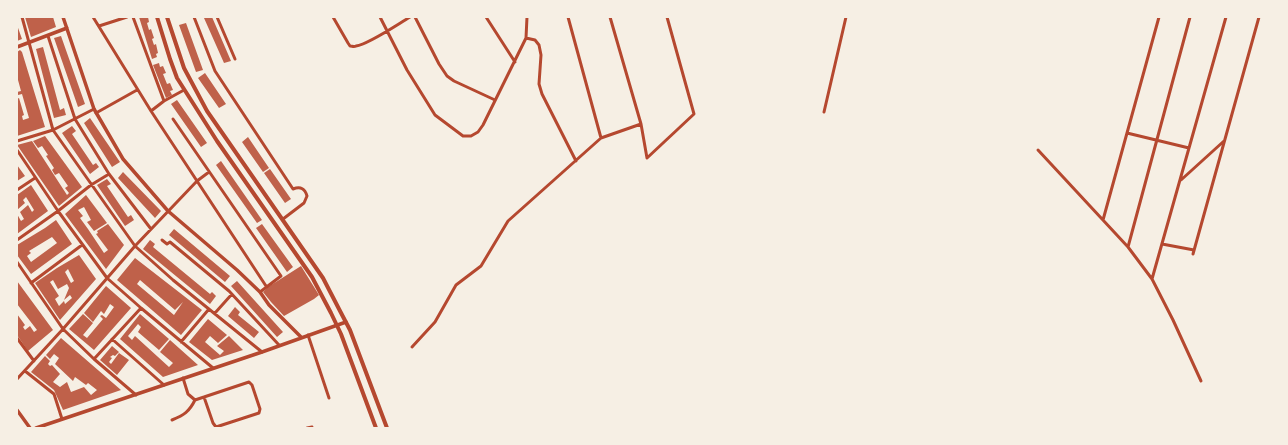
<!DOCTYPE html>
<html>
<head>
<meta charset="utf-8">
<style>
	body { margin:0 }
	#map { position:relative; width:1288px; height:445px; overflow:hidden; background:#f6efe4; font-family:"Exo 2",sans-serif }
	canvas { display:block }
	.frame { position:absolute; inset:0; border:18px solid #f6efe4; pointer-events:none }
</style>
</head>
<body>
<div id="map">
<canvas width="1288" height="445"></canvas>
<div class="frame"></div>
</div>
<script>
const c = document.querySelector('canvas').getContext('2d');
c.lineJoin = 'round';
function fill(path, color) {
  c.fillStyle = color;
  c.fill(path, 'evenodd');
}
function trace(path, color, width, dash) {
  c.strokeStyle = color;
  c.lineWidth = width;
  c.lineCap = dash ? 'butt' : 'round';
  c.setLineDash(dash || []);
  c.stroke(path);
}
const building = new Path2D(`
	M25,17H53L56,27L31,37Z
	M139,17H148L149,22L147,23L149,30L151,29L154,38L152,39L154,45L156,44L158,53L156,54L157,57L152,59Z
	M206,17H212L231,61L224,63L204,18Z
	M186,23L203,70L196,72L179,25Z
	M17,25L22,39L17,41Z
	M61,36L85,104L78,107L54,38Z
	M43,47L60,110L64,108L66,115L54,118L36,49Z
	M20,50L22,52L45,127L17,136V99L19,98L24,115L22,116L23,120L29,118L22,94L18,95L17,92L21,91L18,80H17V52Z
	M159,63L160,67L163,66L166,73L163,74L167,84L170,83L173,90L170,91L172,95L166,98L153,65Z
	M205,73L226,104L219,108L198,78Z
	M177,100L207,143L201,147L171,104Z
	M90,118L120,162L112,167L84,123Z
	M72,126L76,131L72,134L93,165L96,163L99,167L90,174L62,133Z
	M45,136L82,187L59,206L17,145L32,141L67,195L69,193L65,188L68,186L59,173L55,175L52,170L54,168L46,156L48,155L42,146L38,148L33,141Z
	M248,137L269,168L263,172L242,142Z
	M221,161L262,220L257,223L216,165Z
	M17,165L25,176L17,181Z
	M270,169L291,199L285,203L264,173Z
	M123,172L161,211L155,218L118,178Z
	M107,179L111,184L107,186L128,217L131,215L134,220L125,226L97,185Z
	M31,185L48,211L17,234V214L21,221L24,219L20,212L28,205L32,212L34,210L26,197L23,200L25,203L17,210V195Z
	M86,195L107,223L94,231L87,222L91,220L84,207L78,210L83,216L80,218L88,229L104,253L108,250L96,234L98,233L97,231L108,224L124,245L106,269L65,214Z
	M56,220L72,244L31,274L17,255V245L45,228ZM52,237L57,243L31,262L27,256L31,253L29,251Z
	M262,224L293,267L287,272L256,228Z
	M174,229L230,276L225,282L169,235Z
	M150,240L155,244L153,247L210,294L212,292L216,296L210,304L143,249Z
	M79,255L96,279L60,320L35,283L57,268ZM68,269L74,281L71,283L65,272ZM53,280L58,289L67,284L69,288L64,300L70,295L72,298L65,304L64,301L59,306L55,299L59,296L50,282Z
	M135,258L202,310L181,335L117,280ZM140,280L175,310L183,302L174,315L137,284Z
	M301,266L319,295L314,299L284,316L271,302L263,292L268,287Z
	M17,281L53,330L28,351L17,335V314L25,325L23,327L25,330L30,326L34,332L37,330L17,304Z
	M237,281L283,332L277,337L231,286Z
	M106,286L131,308L94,350L69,329L83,314L93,323L83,335L87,338L103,319L100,316L102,315L106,318L114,307L110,304L104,314L101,311L93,322L84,313Z
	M235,307L240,312L238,315L259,332L254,338L228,316Z
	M140,314L169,339L159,350L138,332L141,327L138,324L128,336L132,340L135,336L169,367L173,363L160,352L170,340L198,365L163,377L120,339Z
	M208,319L227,335L218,343L210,336L205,342L220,355L224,351L217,346L229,336L243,350L212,360L189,342Z
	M61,338L121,390L63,410L54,390L31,372L45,356L50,361L48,364L50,366L52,365L60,374L53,382L60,387L67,382L71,392L84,387L91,395L97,390L88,383L86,385L75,377L73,381L55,364L59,358L54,354L50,359L46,355Z
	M112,346L119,352L115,356L113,355L110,357L112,358L109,362L111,364L119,353L129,360L117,375L100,360Z`);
const minor = new Path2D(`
	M22,17L53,130L135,246L173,280L262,352
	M93,17L151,111L266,286
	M133,17L164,101L151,111
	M194,17L215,71L293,189C301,186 305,189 307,196L304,203L283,219
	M217,17L235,59
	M333,17L348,43L350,46C352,46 354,47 356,46C369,44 398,24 410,17
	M380,17L407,70L435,115L463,136H471L478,132L483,125L526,38L527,17
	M415,17L439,64L447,76L454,81L495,100
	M486,17L515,62
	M568,17L601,138
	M610,17L641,124
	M99,26L127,17
	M48,36L75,119L109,174L151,229
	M526,38L535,40L539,45L541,55L539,84L542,94L576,161
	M164,101L184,90
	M824,112L846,17
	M96,113L137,90
	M173,119L281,276L260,292
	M1127,133L1189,148
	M17,141L53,130L94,109
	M17,150L58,211L107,278L141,308L213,368
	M1038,150L1128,247L1152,279L1173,320L1201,381
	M1181,180L1224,141
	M17,190L35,178
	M1103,220L1159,17
	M17,240L58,211L91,185L109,174
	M162,240L167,244L170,242L229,291L279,345
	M1162,244L1194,250
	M1128,247L1190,17
	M1193,254L1259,17
	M17,262L63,329L94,359L136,395
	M1152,279L1226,17
	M31,283L82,245
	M215,313L232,294
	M308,335L329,398
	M17,338L34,361
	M112,339L164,385
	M181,342L209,309
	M412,347L435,322L456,285L481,266L508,221L601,138L641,124L647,158L694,114L667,17
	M94,359L141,308
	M25,371L54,394L62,419
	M17,379L63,329L135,246L197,181L209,172
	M195,400L249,382L252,385L260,409L259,413L216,427L213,423L204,397
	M172,420C184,415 189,412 195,400L188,394L183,378
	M307,428L312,427`);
const tertiary = new Path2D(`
	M63,17L94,109L123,159L168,211L237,270L260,292L269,305L301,337
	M17,47L67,28
	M17,410L30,428
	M36,428L262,352L346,322`);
const secondary = new Path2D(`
	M157,17L170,59L177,78L217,141L312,277L331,313L341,334L376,428
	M167,17L184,68L207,111L323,278L339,309L350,330L387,428`);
fill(building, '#bf614a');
trace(minor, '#b5482f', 3);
trace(tertiary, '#b5482f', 3.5);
trace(secondary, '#b5482f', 4);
</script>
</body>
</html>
